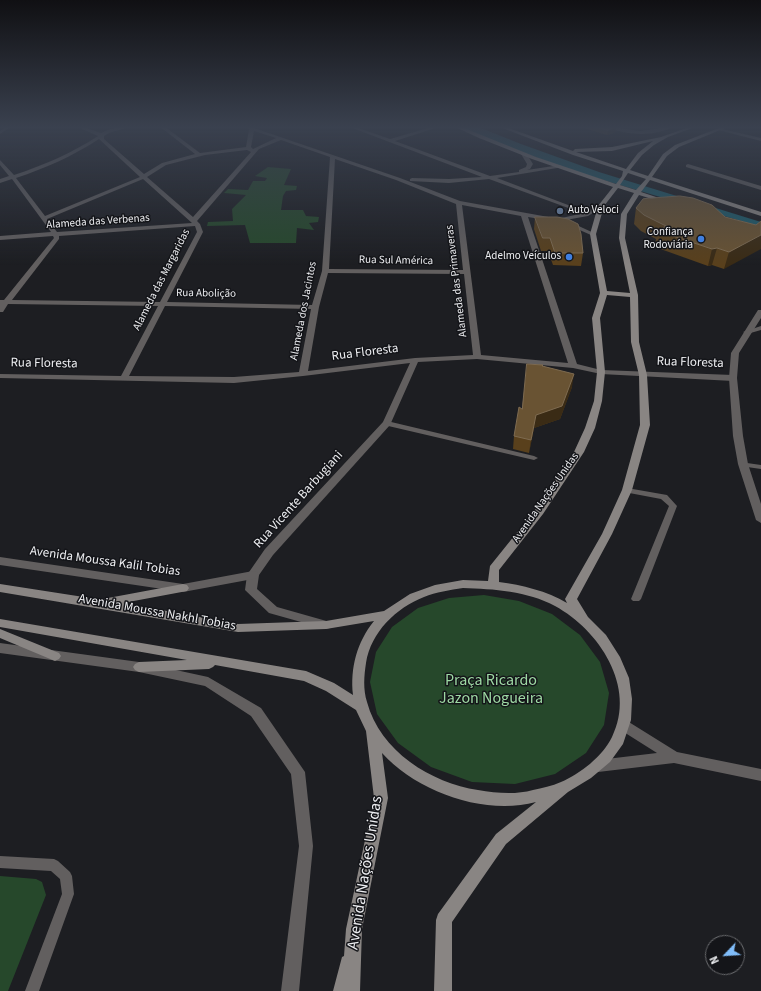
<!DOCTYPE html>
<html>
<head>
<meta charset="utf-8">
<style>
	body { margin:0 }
	#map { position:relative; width:761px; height:991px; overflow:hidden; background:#1d1e22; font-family:"Source Sans 3",sans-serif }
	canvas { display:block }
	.north { position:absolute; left:705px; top:935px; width:40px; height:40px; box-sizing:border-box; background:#141519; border:1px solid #6b6c6f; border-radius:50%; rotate:245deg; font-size:11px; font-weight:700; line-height:16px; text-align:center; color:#edeef1 }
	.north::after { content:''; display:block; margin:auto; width:14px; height:18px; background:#80bdfa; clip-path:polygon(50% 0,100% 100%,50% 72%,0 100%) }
</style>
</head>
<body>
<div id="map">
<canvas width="761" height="991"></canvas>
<div class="north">N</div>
</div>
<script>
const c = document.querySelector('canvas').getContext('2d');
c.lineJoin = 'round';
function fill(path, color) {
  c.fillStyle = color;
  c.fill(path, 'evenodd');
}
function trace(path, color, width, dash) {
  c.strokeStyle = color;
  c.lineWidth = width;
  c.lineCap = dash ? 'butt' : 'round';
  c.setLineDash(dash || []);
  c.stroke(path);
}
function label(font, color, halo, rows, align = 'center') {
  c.font = font + ' "Source Sans 3",sans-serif';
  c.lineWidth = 3;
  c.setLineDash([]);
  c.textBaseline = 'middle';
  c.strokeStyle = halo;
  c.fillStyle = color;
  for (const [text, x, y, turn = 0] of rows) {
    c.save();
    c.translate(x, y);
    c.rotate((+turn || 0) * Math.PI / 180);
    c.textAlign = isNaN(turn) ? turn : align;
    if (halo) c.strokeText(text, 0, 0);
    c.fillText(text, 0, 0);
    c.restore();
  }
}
const green = new Path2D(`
	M268,167L291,169L284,185L297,186L296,190L286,191L283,196L281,210H303L306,216L319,217L318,222L309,223L314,230L297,228L296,243H250L245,225L207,226L208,222L233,221L232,209L246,195L224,193L228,189L248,190L253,181H265L267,178L255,176Z
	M484,595L519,601L552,614L580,635L600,662L609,693L604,725L586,753L555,774L515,784L472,782L431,767L398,743L377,714L370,682L376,652L392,627L418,608L449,598Z
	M0,876L36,879L42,882L46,895L8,991H0Z`);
const water = new Path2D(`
	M458,126H476L521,144L599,172L761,222V227L573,171L505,146Z`);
const service = new Path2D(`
	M605,126L640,131L675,126C656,137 624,136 605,126Z
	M384,421H387L534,456L538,458L534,460L384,425L383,423Z
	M740,462L761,465V469L740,466L739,464Z
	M624,488H627L667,495L677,506L641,599L639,601H633L631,599L669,506L661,499L624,492L623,490Z
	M0,856L54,859L58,861L70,872L72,876L74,894L39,991H25L62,894L60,879L51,871L0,868Z`);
const minor = new Path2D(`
	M7,126H12L0,134V131Z
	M75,126H81L101,133C110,128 123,126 133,126L109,133L104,136V139L144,174L162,163L195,154L159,126H164L200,153L246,147L249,129L243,126H253L254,128L400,178L460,201L554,218V220L552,221L528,217L577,364L601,370L733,375L737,378L733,381L601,374L573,368L477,359L418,362L390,425L273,555L259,575L257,589L277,607L330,622L332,625L330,628L326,629L269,613L245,590L247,575L265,549L383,422L410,363L303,376L234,383L0,378V374L121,376L158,306L8,304L3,312H0V300H4L54,238L53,236L0,240V236L51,232L12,179L0,183V179L9,176L0,165V160L14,175C44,165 72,153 98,136ZM254,131L276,138L253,149L251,147ZM99,139L140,177L45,216L16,178C46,168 73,156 99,139ZM281,140L330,157L322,271L312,305L167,302L203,232L200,224L197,221L259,149ZM247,150L251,152L193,217L147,177L166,165L205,155ZM335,159L396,180L456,204L463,270L329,269ZM143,179L192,223L57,232L47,219ZM462,205L521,216L568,363L481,355ZM195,226L197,232L160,302L12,300L59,239V236ZM328,273L464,274L473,355L415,358L308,371L319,307ZM165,306L311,309L299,372L234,377L129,376Z
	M347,126H353L390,139L435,126H442L395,141L490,176L519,172V170L526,167L527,164L521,154L526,153L533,164L530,169L527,170L560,165L563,167L497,178L576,208L571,209L489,179L449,183L410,181V179L412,178L449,179L482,177Z
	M718,128L761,138V141L718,130Z
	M688,164L761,186V190L686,167V165Z
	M599,205L604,206L588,216L560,221L557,219L584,213Z
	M566,222H570L596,234L591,235L566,224Z
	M761,326V330L747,334L743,332Z
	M624,719L677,752L761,769V781L674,763L598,772L593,770L591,766L593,762L598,760L657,753L619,729L617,725L619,721Z`);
const tertiary = new Path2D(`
	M758,310H761V318L739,353L737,378L743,436L748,464L761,504V523L756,520L738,464L733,436L729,378L731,353Z
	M0,557L183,584L253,571L257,572L259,575L257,578L253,579L183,592L0,565Z
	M0,643L139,662L208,677L261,708L305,772L313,846L299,991H281L299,846L291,774L251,716L205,686L139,672L0,653Z`);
const secondary = new Path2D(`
	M453,126H459L536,157L616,184L622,176L623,171L573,155L497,126H503L573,151L575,149L612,147L661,137L692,126H698L668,137L654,145L642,155L630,170L648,176L663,154L675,145L724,126H730L679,147L667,156L652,177L761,212V216L650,180L641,192L671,202L668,204L639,195L627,214L625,238L638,295L639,342L647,375L650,425L632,490L612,534L577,599L588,617L606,635L620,657L629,678L632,699L631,720L623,744L610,762L591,778L568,792L506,844L452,922V991H434L436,920L438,914L496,834L536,802C485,816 417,792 382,753L388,798L362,929L360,991H333L342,957L344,956L346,929L374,798L366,731L356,710L326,691L304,681L215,665L213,667L209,669L139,672L135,670L133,667L135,664L139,662L187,660L0,627V619L306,671L334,683L353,695C350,668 357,642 374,621L326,629L238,632L0,592V584L103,600L108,598L183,584L187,585L189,588L187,591L123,603L238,624L326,621L384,611L410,594L435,585L463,580L488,581L490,566L535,510L574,452L585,428L594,401L597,372L592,318L600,293L590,234L598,206L613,187L532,159L479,138ZM653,141L638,153L626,169L576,152L612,151ZM628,173L646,179L636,190L620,185ZM618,188L634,193L621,214L619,238L630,293L607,291L596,234L604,206ZM607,295L630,297L631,342L639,375L640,425L622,490L602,534L565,599L567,603C547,591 522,585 499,582V570L543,514L584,452L595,428L602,401L605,372L600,318ZM463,588C494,589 527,591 555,606C599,630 637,687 612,737C603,756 580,774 561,782C552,786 542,788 533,790C515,795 496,793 478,790C431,783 380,751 367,702C363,689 364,676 366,663C371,632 396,608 424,597C436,592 450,590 463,588Z
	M0,629L59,653L61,656L59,659L55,661L0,638Z`);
const wall = new Path2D(`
	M577,126H613L616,132L607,135Z
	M613,126H635L628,128Z
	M636,208L725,217L756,225L724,269L712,265L708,266L655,247L656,239L641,231L634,224Z
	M535,217L583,253L581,266L553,265L548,251H541L534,229Z
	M543,365L542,367L572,387L560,419L534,428L529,453L513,449L514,436L522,409Z`);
const shadedWall = new Path2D(`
	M629,126H635L628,128Z
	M616,127V132L607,135L608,130Z
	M761,235V249L724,269L729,252Z
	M717,248L712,265L708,266L712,249Z
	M574,374L572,387L560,419L534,428L529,453L531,440L536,415Z`);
const building = new Path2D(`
	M593,126H613L616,127L608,130Z
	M680,196L693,198L712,205L725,217L756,225L761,221V235L729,252L717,248L712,249L658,231L666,226L644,215L636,208L643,199Z
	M535,217H557L568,219L578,224L581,234L583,253H555L550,238H543Z
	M527,364L543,365L542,366L574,374L562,406L536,415L531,440L514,436L519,407L522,409Z`);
const markers = [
	[560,211,4,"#5c6f8a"],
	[701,239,4,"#3f7fe0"],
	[569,257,4,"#3f7fe0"]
];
const farPoinames = [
	["Auto Veloci",568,211,"left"],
	["Confiança",693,233],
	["Rodoviária",693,246],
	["Adelmo Veículos",561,257]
];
const farStreetnames = [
	["Alameda das Verbenas",98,222,-4],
	["Rua Sul América",396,261,1],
	["Alameda das Margaridas",162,280,-63],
	["Alameda das Primaveras",457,281,-97],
	["Rua Abolição",206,294,1],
	["Alameda dos Jacintos",304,311,-79],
	["Avenida Nações Unidas",546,498,-55]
];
const streetNames = [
	["Rua Floresta",365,353,-7],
	["Rua Floresta",690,363,2],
	["Rua Floresta",44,364,1],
	["Rua Vicente Barbugiani",299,500,-48],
	["Avenida Moussa Kalil Tobias",105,562,8],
	["Avenida Moussa Nakhl Tobias",157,613,10]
];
const nearParknames = [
	["Praça Ricardo",491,681],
	["Jazon Nogueira",491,699]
];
const nearStreetnames = [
	["Avenida Nações Unidas",366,873,-81]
];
fill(green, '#26482b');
fill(water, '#1f5b69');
fill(service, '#625f5f');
fill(minor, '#625f5f');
fill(tertiary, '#625f5f');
fill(secondary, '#898583');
fill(wall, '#59401c');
fill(shadedWall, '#3a2b15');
fill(building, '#695333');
trace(building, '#7e6b51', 1);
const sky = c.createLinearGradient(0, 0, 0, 265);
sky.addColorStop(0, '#101013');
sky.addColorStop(0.48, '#3a414f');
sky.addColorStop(1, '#3a414f00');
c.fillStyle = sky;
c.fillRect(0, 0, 761, 265);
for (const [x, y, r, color] of markers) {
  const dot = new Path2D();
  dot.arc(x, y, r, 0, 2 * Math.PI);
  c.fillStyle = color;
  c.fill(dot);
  trace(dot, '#141519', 1.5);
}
label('11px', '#edeef1', '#141519', farPoinames, 'right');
label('11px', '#edeef1', '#141519', farStreetnames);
label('13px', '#edeef1', '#141519', streetNames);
label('16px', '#9ed9a4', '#141519', nearParknames);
label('16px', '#edeef1', '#141519', nearStreetnames);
</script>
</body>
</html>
